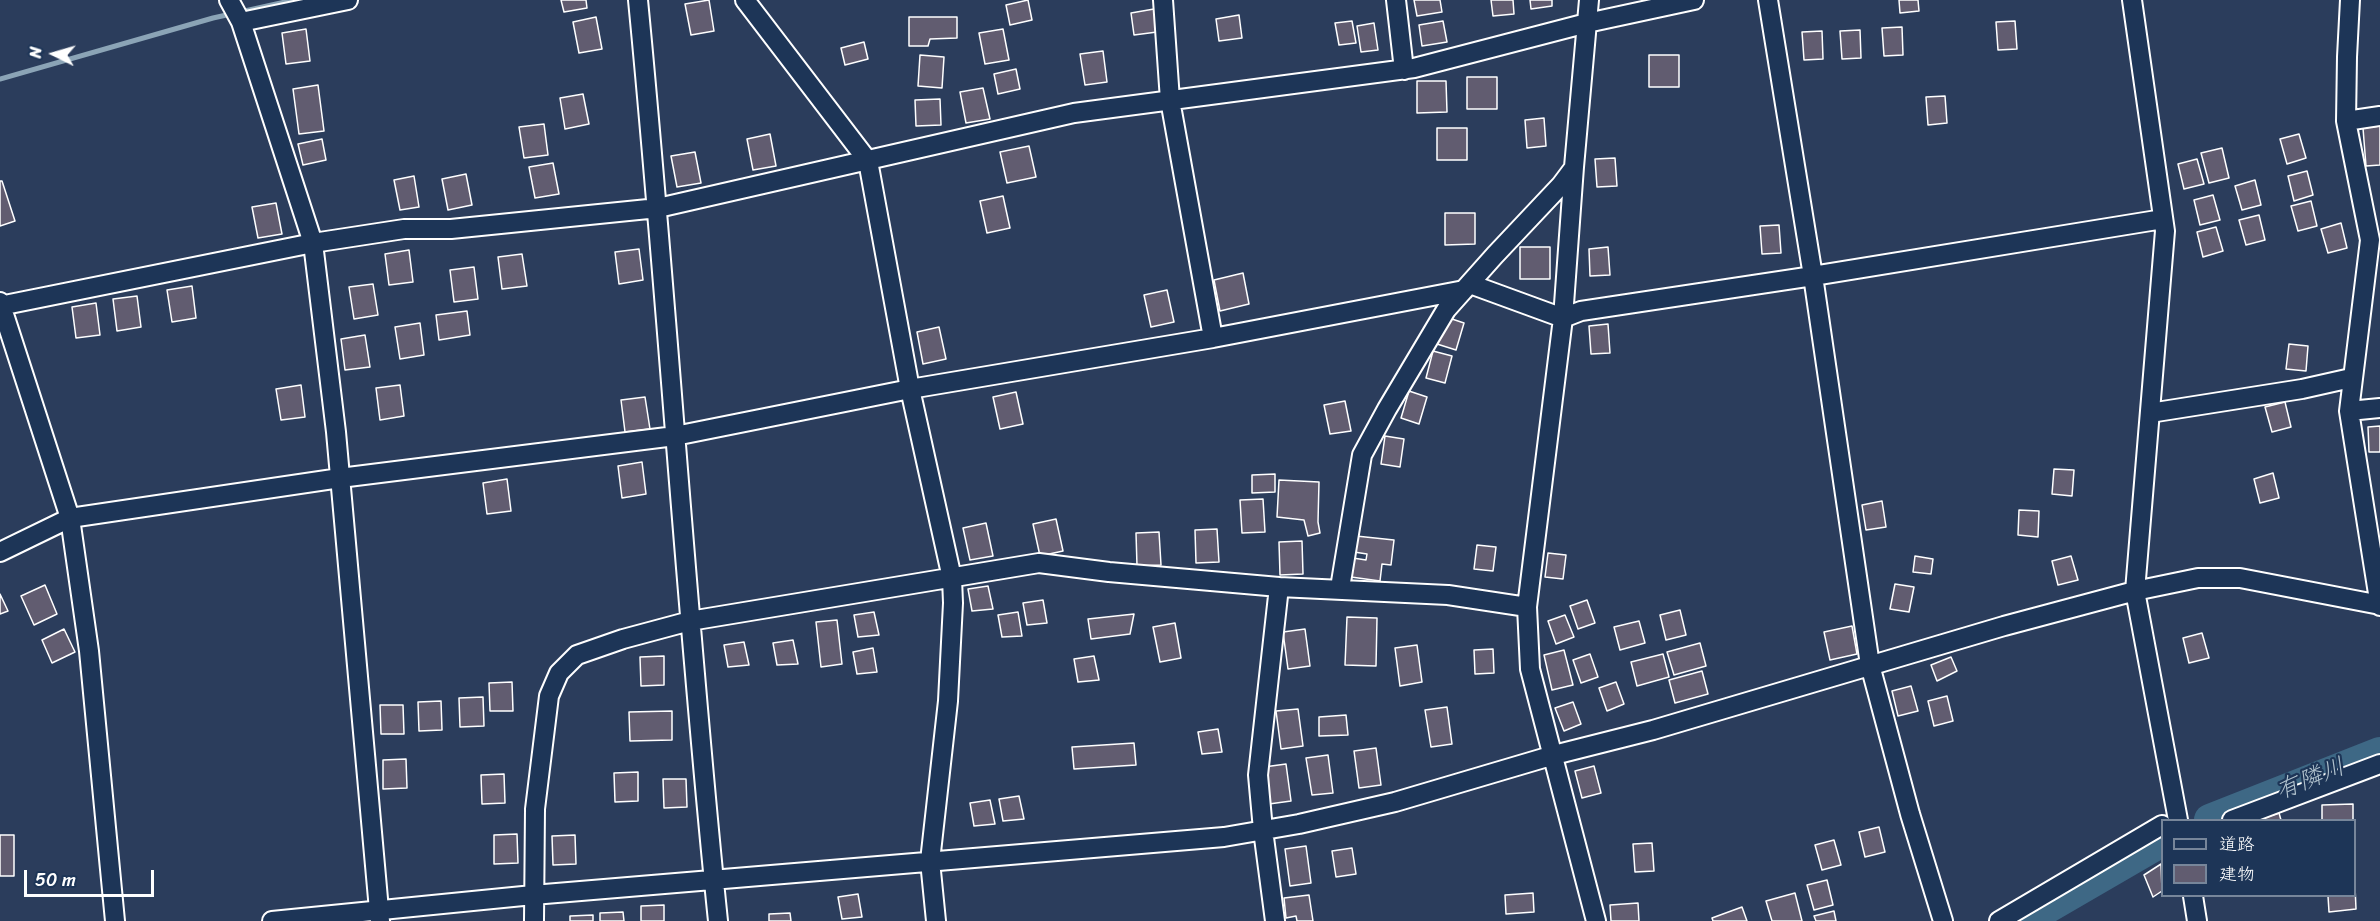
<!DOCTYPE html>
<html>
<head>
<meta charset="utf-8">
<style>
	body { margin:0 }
	#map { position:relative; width:2380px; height:921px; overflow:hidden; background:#2b3d5c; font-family:Sriracha,"Klee One",sans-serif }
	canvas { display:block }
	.legend { position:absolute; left:2161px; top:819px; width:195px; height:78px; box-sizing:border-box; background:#1d3557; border:2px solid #77869a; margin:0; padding:8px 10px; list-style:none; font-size:18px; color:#fff }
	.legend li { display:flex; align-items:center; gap:12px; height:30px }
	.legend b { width:30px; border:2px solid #77869a }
	.north { position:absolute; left:24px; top:24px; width:60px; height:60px; -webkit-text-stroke:4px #1d3557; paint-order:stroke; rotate:275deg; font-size:16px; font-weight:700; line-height:24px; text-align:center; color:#fff }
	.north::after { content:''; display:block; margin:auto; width:21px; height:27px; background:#fff; clip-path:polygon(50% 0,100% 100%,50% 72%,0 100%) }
	.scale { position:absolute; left:24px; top:870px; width:130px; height:27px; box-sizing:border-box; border:3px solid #fff; border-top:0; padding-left:8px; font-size:18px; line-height:21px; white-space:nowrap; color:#fff; -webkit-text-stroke:4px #1d3557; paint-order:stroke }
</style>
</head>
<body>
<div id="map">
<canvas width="2380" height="921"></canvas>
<ul class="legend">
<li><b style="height:8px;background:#1d3557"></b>道路</li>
<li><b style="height:16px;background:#615c70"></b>建物</li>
</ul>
<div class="north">N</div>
<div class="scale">50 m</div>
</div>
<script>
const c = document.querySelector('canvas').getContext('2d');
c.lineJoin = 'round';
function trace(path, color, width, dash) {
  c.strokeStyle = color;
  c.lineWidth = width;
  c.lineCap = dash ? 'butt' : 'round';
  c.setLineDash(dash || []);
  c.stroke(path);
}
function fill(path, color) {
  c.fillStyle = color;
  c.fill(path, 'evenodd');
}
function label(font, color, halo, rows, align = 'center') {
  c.font = font + ' Sriracha,"Klee One",sans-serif';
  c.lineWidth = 4.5;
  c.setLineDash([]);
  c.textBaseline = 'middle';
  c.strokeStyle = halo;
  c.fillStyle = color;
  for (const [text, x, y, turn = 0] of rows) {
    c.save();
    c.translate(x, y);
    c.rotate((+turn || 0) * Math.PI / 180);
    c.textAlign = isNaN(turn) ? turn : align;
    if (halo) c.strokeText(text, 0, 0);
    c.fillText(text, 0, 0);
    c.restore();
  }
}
const stream = new Path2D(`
	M0,79L213,18L294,0`);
const river = new Path2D(`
	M2210,820L2380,753
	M2024,921L2162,841`);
const building = new Path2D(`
	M561,0H586L587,8L564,12Z
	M709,0L714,31L691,35L685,4Z
	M1028,0L1032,20L1010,25L1006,5Z
	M1414,0H1440L1442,12L1417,16Z
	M1491,0H1513L1514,14L1493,16Z
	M1530,0H1552V6L1531,9Z
	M1899,0H1918L1919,11L1900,13Z
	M1154,9L1157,32L1134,35L1131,13Z
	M1239,15L1242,38L1219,41L1216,19Z
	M596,17L602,49L579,53L573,22Z
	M909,17H957V38L930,39L928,46H909Z
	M1352,21L1356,43L1339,45L1335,23Z
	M1443,21L1447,42L1422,46L1419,25Z
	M2015,21L2017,49L1998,50L1996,22Z
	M1374,23L1378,50L1361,52L1357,26Z
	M1902,27L1903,55L1884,56L1882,28Z
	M306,29L310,61L286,64L282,33Z
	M1003,29L1009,60L985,64L979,33Z
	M1860,30L1861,58L1842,59L1840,31Z
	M1822,31L1823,59L1804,60L1802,32Z
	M864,42L868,59L845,65L841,48Z
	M1103,51L1107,82L1085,85L1080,54Z
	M920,55L944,57L942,88L918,86Z
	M1649,55H1679V87H1649Z
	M1016,69L1020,89L998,94L994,74Z
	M1467,77H1497V109H1467Z
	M1417,81H1446L1447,112L1417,113Z
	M318,85L324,131L299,134L293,89Z
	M983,88L990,119L966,123L960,92Z
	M583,94L589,124L565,129L560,98Z
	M1945,96L1947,123L1928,125L1926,97Z
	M940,99L941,125L916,126L915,100Z
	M1544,118L1546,146L1527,148L1525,120Z
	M544,124L548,155L524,158L519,127Z
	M2380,126V165L2366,166L2363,128Z
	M1437,128H1467V160H1437Z
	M770,134L776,166L753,170L747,139Z
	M2299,134L2306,158L2287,164L2280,139Z
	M322,139L326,160L303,165L298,144Z
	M1029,146L1036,177L1007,183L1000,152Z
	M2222,148L2229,178L2209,183L2201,153Z
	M695,152L701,183L677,187L671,156Z
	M1615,158L1617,186L1597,187L1595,159Z
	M2197,159L2204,184L2184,189L2178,164Z
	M553,163L559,194L535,198L529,167Z
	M2307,171L2313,195L2294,201L2288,176Z
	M466,174L472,205L448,210L442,179Z
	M414,176L419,207L400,210L394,180Z
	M2255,180L2261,205L2242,210L2235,186Z
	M0,181H2L15,221L0,226Z
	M2213,195L2220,220L2200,225L2194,200Z
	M1003,196L1010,228L987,233L980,201Z
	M2311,201L2317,226L2298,231L2291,206Z
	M276,203L282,234L258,238L252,207Z
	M1445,213H1475V244L1445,245Z
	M2259,215L2265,240L2246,245L2239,220Z
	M2341,223L2347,248L2328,253L2321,229Z
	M1779,225L1781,253L1762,254L1760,226Z
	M2216,227L2223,251L2203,257L2197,232Z
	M1520,247H1550V279H1520Z
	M1608,247L1610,275L1590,276L1589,249Z
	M639,249L643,280L619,284L615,252Z
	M409,250L413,282L389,285L385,254Z
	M522,254L527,286L502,289L498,257Z
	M474,267L478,299L454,302L450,270Z
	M1243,273L1249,304L1220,311L1214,280Z
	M373,284L378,315L354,319L349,287Z
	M192,286L196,318L172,322L167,290Z
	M1167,290L1174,322L1151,327L1144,295Z
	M137,296L141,327L117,331L113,299Z
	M96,303L100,335L76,338L72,307Z
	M467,311L470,335L439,340L436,315Z
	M1446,317L1464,323L1456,350L1437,344Z
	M420,323L424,355L400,359L395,327Z
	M1608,324L1610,353L1591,354L1589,326Z
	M939,327L946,359L923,364L917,332Z
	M365,335L370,367L345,370L341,339Z
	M2289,344L2308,346L2306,371L2286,369Z
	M1433,351L1452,356L1445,383L1426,378Z
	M301,385L305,417L281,420L276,389Z
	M400,385L404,416L380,420L376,388Z
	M1409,391L1427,397L1419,424L1401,418Z
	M1016,392L1023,424L1000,429L993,397Z
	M645,397L650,429L625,432L621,400Z
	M1345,401L1351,431L1330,434L1324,405Z
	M2285,402L2291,427L2272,432L2265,407Z
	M2380,426V452H2369L2368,427Z
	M1385,436L1404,439L1400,467L1381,464Z
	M642,462L646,494L622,498L618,466Z
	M2054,469L2074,470L2072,496L2052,494Z
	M2273,473L2279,498L2260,503L2254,479Z
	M1275,474V492L1252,493V475Z
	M507,479L511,511L487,514L483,483Z
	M1279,480L1319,482L1318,522L1320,533L1308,536L1304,520L1277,517Z
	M1263,499L1265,532L1242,533L1240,500Z
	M1882,501L1886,527L1866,530L1862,505Z
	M2019,510L2039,511L2038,537L2018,535Z
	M1056,519L1063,551L1040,556L1033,524Z
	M986,523L993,556L970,560L963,528Z
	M1217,529L1219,562L1196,563L1195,530Z
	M1159,532L1161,565L1137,566L1136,533Z
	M1356,536L1394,540L1391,565L1382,564L1380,581L1351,577L1353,558L1366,560L1367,554L1354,552Z
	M1302,541L1303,574L1280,575L1279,542Z
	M1477,545L1496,547L1493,571L1474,569Z
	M1548,553L1566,555L1563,579L1545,577Z
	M1915,556L1933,559L1931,574L1913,572Z
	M2071,556L2078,580L2058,585L2052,561Z
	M1895,584L1914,587L1909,612L1890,609Z
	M45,585L57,614L34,625L21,596Z
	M988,586L993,609L972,611L968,589Z
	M0,594L8,611L0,614Z
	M1043,600L1047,623L1027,625L1023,603Z
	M1587,600L1595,623L1578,629L1570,606Z
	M1680,610L1686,635L1666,640L1660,615Z
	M874,612L879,635L858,637L854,615Z
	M1018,612L1022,636L1002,637L998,615Z
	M1134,614L1130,634L1091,639L1088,619Z
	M1565,615L1574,637L1556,644L1548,621Z
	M1347,617L1377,618L1376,666L1345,665Z
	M837,620L842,664L821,667L816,622Z
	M1639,621L1645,643L1620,650L1614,627Z
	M1175,623L1181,658L1160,662L1153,627Z
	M1852,626L1857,654L1830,660L1824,632Z
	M64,629L75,652L52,663L42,640Z
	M1305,629L1310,666L1288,669L1283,632Z
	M2202,633L2209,658L2189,663L2183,638Z
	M793,640L798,664L777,665L773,643Z
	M744,642L749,665L728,667L724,645Z
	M1700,643L1706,666L1674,675L1667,652Z
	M1417,645L1422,682L1400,686L1395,648Z
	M873,648L877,672L857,674L853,652Z
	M1493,649L1494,673L1475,674L1474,650Z
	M1564,650L1573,685L1552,690L1544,655Z
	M1590,654L1598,677L1581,683L1573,660Z
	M1663,654L1669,677L1637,686L1631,662Z
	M664,656V685L641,686L640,657Z
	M1094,656L1099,680L1078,682L1074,659Z
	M1951,657L1957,671L1937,681L1931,665Z
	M1702,671L1708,694L1675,703L1669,680Z
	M512,682L513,711H490L489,683Z
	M1616,682L1624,704L1607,711L1599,688Z
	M1911,686L1918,711L1898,716L1892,691Z
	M1947,696L1953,721L1934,726L1928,701Z
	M483,697L484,726L460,727L459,698Z
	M441,701L442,730L419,731L418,702Z
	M1573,702L1581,724L1564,731L1555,708Z
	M380,705H403L404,734H381Z
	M1447,707L1452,744L1431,747L1425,710Z
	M1298,709L1303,746L1281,749L1276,711Z
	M672,711V740L630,741L629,712Z
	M1346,715L1348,735L1319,736V717Z
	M1218,729L1222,752L1202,754L1198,732Z
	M1134,743L1136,765L1074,769L1072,747Z
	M1376,748L1381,785L1359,788L1354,751Z
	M1328,755L1333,793L1312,795L1306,758Z
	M406,759L407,788L383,789V760Z
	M1286,764L1291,801L1269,804L1264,767Z
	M1594,766L1601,793L1582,798L1575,771Z
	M638,772V801L615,802L614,773Z
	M504,774L505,803L482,804L481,775Z
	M663,779H686L687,807L664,808Z
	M1019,796L1024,819L1003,821L999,799Z
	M990,800L995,824L974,826L970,803Z
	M2353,804V820H2322V805Z
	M2279,813L2281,820H2257Z
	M1879,827L1885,852L1865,857L1859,832Z
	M517,834L518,863L494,864V835Z
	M0,835H14V876H0Z
	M575,835L576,864L553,865L552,836Z
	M1834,840L1841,865L1822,870L1815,845Z
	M1652,843L1654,871L1635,872L1633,844Z
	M1306,846L1311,883L1290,886L1285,849Z
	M1352,848L1356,874L1336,877L1332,851Z
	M2161,864L2162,891L2153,897L2144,875Z
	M1827,880L1833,905L1814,910L1807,885Z
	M2355,886L2356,909L2329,912L2328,896H2354Z
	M1533,893L1534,912L1506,914L1505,895Z
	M1795,893L1802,921H1772L1766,901Z
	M858,894L862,917L842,919L838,897Z
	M1309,895L1313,921H1297L1296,916L1286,918L1284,898Z
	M1638,903L1639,921H1611L1610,905Z
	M664,905V921H641V906Z
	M1742,907L1747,921H1713L1712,918Z
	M1834,911L1836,921H1816L1814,916Z
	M623,912L624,921H600V913Z
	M790,913L791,921H769V914Z
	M593,915V921H570V916Z`);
const minor = new Path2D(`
	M229,0L241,22L313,243L336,432L380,921
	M638,0C668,307 686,614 718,921
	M745,0L868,161L910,389L952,578L953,603L948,701L930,861L936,921
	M1163,0L1170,100L1213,338
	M1396,0L1404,70
	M1589,0L1574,167L1563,318L1527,607L1530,669L1596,921
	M1768,0L1813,276L1870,665L1910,814L1943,921
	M2132,0L2165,231L2135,591L2178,820
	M2350,0L2347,57L2346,121L2370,240L2349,411L2380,606
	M241,22L348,0
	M2346,121L2380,116
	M1470,284L1563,318L1581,311L1813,276L2163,219
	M0,302L70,518L89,651L115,921
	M0,306L313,243L404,229H451L658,208L1074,113L1414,68L1587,23L1694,0
	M2349,411L2380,408
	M2150,413L2302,389L2351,378
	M0,552L70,518L340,478L675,436L910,389L1213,338L1464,290
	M1340,588L1362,455L1387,409L1446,310L1495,255L1561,185L1573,169
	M2232,820L2380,764
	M2193,896L2197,921
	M272,921L533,895L1224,837L1299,824L1395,802L1554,755L1653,730L2004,626L2135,591L2198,578H2240L2380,605
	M534,921L535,809L549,696L559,673L577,655L623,639L690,621L1039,563L1109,572L1279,587L1448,595L1527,607
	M1275,921L1263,830L1258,775L1279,587
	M1999,921L2162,825`);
const waterNames = [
	["有隣川",2311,780,-22]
];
trace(stream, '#8ba4b6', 5);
trace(river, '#3e6885', 32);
fill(building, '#615c70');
trace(building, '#fff', 1.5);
trace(minor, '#fff', 22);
trace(minor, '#1d3557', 18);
label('italic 24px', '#b2c3ce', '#1d3557', waterNames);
</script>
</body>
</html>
